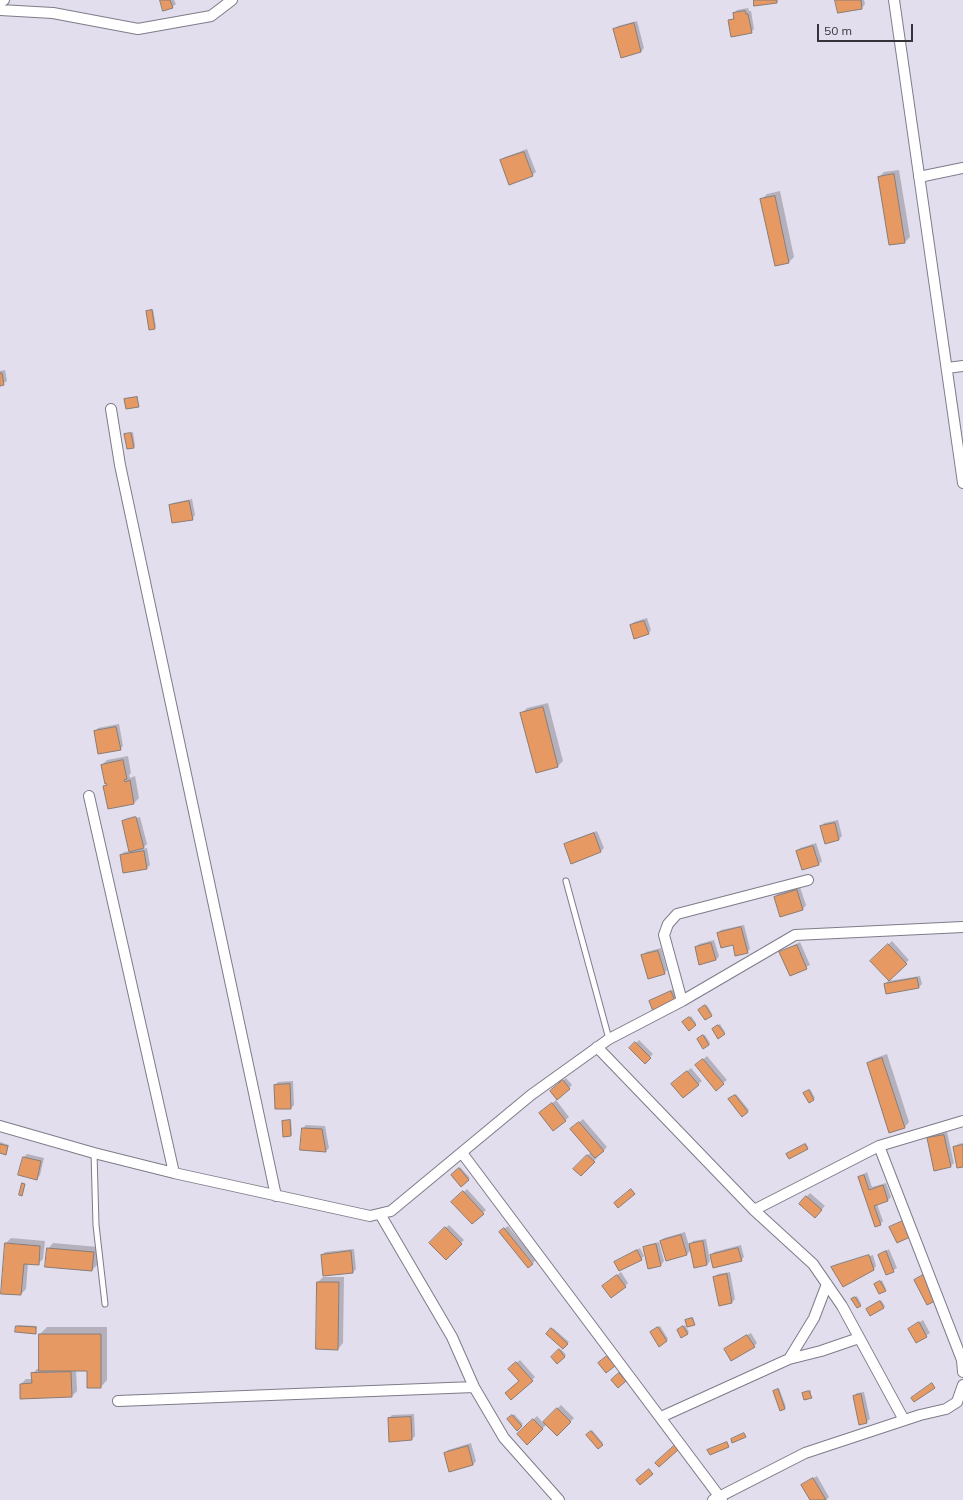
<!DOCTYPE html>
<html>
<head>
<meta charset="utf-8">
<style>
	body { margin:0 }
	#map { position:relative; width:963px; height:1500px; overflow:hidden; background:#e2deed; font-family:Mulish,sans-serif }
	canvas { display:block }
	.scale { position:absolute; left:817px; top:24px; width:96px; height:18px; box-sizing:border-box; border:2px solid #36343a; border-top:0; padding-left:5px; font-size:12px; line-height:14px; white-space:nowrap; color:#36343a; -webkit-text-stroke:3px #e2deed; paint-order:stroke }
</style>
</head>
<body>
<div id="map">
<canvas width="963" height="1500"></canvas>
<div class="scale">50 m</div>
</div>
<script>
const c = document.querySelector('canvas').getContext('2d');
c.lineJoin = 'round';
function fill(path, color) {
  c.fillStyle = color;
  c.fill(path, 'evenodd');
}
function trace(path, color, width, dash) {
  c.strokeStyle = color;
  c.lineWidth = width;
  c.lineCap = dash ? 'butt' : 'round';
  c.setLineDash(dash || []);
  c.stroke(path);
}
const shadow = new Path2D(`
	M161,0H174L176,4L172,7Z
	M837,0H864L865,4L862,8L839,12Z
	M748,8L749,11H751L754,29L751,32L729,21L735,17L734,13L737,10Z
	M637,21L644,48L641,52L615,29L618,26Z
	M527,149L536,172L532,175L501,161L505,157Z
	M899,170L910,237L905,242L879,177L884,172Z
	M780,191L794,257L789,262L775,265L762,199L767,194Z
	M153,309L156,327L154,328L147,311Z
	M5,370L7,381L0,385V371Z
	M138,396V406L125,399L127,398Z
	M133,432L135,446L134,447L125,435Z
	M192,499L195,515L192,519L170,506L173,503Z
	M647,618L651,630L648,634L631,625L634,622Z
	M548,703L563,761L558,766L537,771L522,713L527,708Z
	M119,724L123,746L120,749L95,731L98,728Z
	M128,756L131,773L129,775L130,778L135,776L139,798L134,803L104,786L109,782L102,765L107,760Z
	M139,815L125,819V821L140,817L147,844L142,849L147,848L150,865L147,868L121,855L124,852L130,851L123,821L126,818Z
	M838,820L842,836L839,839L821,827L824,823Z
	M597,831L604,848L601,851L565,845L568,842Z
	M816,843L822,861L819,864L797,851L800,848Z
	M800,887L806,905L803,909L780,916L775,897L778,894Z
	M744,925L750,949L747,952L718,933L721,930Z
	M714,940L719,956L716,960L696,947L699,944Z
	M892,941L909,960L889,979L871,961Z
	M800,942L810,965L790,975L780,953Z
	M661,948L667,970L664,973L642,956L646,952Z
	M920,976L922,984L919,987L885,984L888,981Z
	M674,989L678,997L675,1000L650,1001Z
	M707,1005L712,1014L711,1015L701,1008Z
	M691,1016L696,1023L695,1025L685,1020Z
	M720,1024L725,1032L724,1034L714,1028Z
	M705,1035L710,1043L709,1045L699,1038Z
	M639,1040L653,1054L645,1062L631,1048Z
	M887,1054L909,1122L904,1128L868,1064L873,1059Z
	M707,1056L727,1080L723,1083L700,1062Z
	M691,1068L702,1081L684,1097L676,1081Z
	M566,1078L572,1085L569,1088H554Z
	M293,1081L294,1105L291,1108L275,1085L278,1082Z
	M810,1089L815,1098L813,1099L805,1093Z
	M736,1094L749,1110L742,1116L731,1098Z
	M556,1100L569,1117L554,1130L544,1110Z
	M291,1119L292,1134L291,1135L283,1121Z
	M583,1119L607,1147L581,1175L574,1169L591,1152L575,1126Z
	M306,1125L325,1126L329,1148L326,1151L303,1128Z
	M947,1132L954,1163L950,1167L928,1139L931,1136Z
	M0,1142L9,1145L5,1154L0,1152Z
	M806,1143L808,1147L807,1149L787,1154Z
	M963,1143V1166L954,1147L958,1144Z
	M27,1154L44,1158L40,1175L37,1179L19,1174L24,1157Z
	M460,1167L470,1178L461,1186L452,1175Z
	M867,1172L872,1187L886,1183L891,1197L888,1200L877,1204L883,1221L880,1224L859,1177Z
	M467,1189L486,1210L472,1223L453,1202Z
	M810,1193L825,1206L818,1213L800,1204Z
	M449,1225L464,1240L446,1258L430,1243Z
	M508,1226L536,1260L533,1263L504,1229Z
	M685,1232L689,1246L693,1241L706,1239L710,1261L707,1265L694,1267L691,1250L687,1254L661,1241L664,1238Z
	M11,1238L45,1241L43,1259L38,1264L28,1263L26,1289L21,1294L2,1293L6,1243Z
	M659,1242L664,1261L661,1265L649,1268L644,1248L647,1245Z
	M53,1243L98,1247L97,1265L92,1270L48,1249Z
	M741,1245L744,1257L741,1260L711,1255L714,1252Z
	M640,1248L644,1256L641,1259L615,1262Z
	M354,1249L356,1269L353,1272L322,1255L325,1252Z
	M889,1249L897,1268L887,1274L879,1255Z
	M872,1253L835,1265V1267L873,1255L876,1266L873,1270L832,1267L836,1264Z
	M621,1272L628,1283L625,1286L607,1283Z
	M730,1272L735,1299L732,1302L720,1305L714,1277L718,1274Z
	M323,1277H344L343,1343L338,1349L318,1282Z
	M882,1280L886,1289L885,1290L877,1283Z
	M857,1296L861,1304L860,1305L854,1298Z
	M881,1300L885,1306L883,1308L869,1307Z
	M693,1317L695,1323L694,1324L687,1319Z
	M923,1320L930,1333L916,1342L909,1329Z
	M18,1325L37,1326L36,1331L35,1333L17,1326Z
	M685,1325L689,1332L682,1337L679,1329Z
	M660,1326L668,1339L659,1345L652,1331Z
	M47,1327H107V1380L101,1387L88,1370H76L77,1391L72,1396L21,1384L26,1379H32V1374L37,1369H40V1334Z
	M553,1328L569,1342L563,1348L548,1334Z
	M751,1333L757,1343L754,1346H728Z
	M561,1349L566,1355L557,1363L552,1357Z
	M520,1360L535,1377L532,1380L520,1381L513,1366Z
	M779,1388L786,1407L784,1408L774,1391Z
	M811,1390V1397L803,1393L805,1392Z
	M864,1392L870,1419L866,1422L854,1396L857,1393Z
	M561,1405L574,1418L557,1435L547,1424L527,1444L519,1434L537,1416L543,1423Z
	M414,1414L415,1436L412,1439L389,1418L392,1415Z
	M514,1414L523,1424L517,1429L508,1419Z
	M592,1430L603,1443L598,1448L587,1435Z
	M471,1443L476,1461L473,1465L450,1471L445,1453L448,1450Z
	M817,1476L829,1497L826,1500H811L802,1485Z`);
const building = new Path2D(`
	M160,0H170L173,8L163,11Z
	M754,0H777V3L754,6Z
	M835,0H861L862,9L838,13Z
	M745,11L746,14H748L752,33L731,37L728,20L734,19L733,13Z
	M634,23L641,52L621,58L613,29Z
	M524,152L533,176L509,185L500,160Z
	M894,174L905,243L889,245L878,177Z
	M775,196L789,263L775,266L760,199Z
	M152,310L155,329L149,330L146,311Z
	M0,373H2L4,385L0,386Z
	M137,397L139,407L126,409L124,399Z
	M131,433L134,448L127,449L124,434Z
	M189,501L193,520L172,523L169,505Z
	M644,621L649,634L634,639L630,625Z
	M543,707L558,767L536,773L520,713Z
	M116,727L121,750L98,754L94,731Z
	M123,760L127,779L124,780L125,782L130,780L134,804L108,809L103,786L107,785L106,783L105,784L101,765Z
	M136,817L144,848L129,852L122,821Z
	M835,823L839,840L825,844L820,826Z
	M594,833L601,852L571,864L564,844Z
	M813,846L819,865L802,870L796,851Z
	M144,851L147,869L123,873L120,855Z
	M797,890L803,910L780,917L774,897Z
	M741,927L748,953L735,956L733,945L721,948L717,933Z
	M711,943L716,960L699,965L695,947Z
	M888,944L907,964L889,981L870,961Z
	M797,945L807,969L790,976L779,952Z
	M658,951L665,974L648,979L641,955Z
	M917,978L919,988L886,994L884,984Z
	M671,991L675,1001L653,1011L649,1001Z
	M705,1005L712,1016L705,1020L698,1010Z
	M689,1017L696,1025L689,1031L682,1022Z
	M718,1025L725,1034L718,1039L712,1029Z
	M703,1035L709,1045L703,1049L697,1039Z
	M635,1042L651,1058L645,1064L629,1048Z
	M882,1058L905,1128L889,1133L867,1063Z
	M703,1059L724,1084L716,1091L695,1065Z
	M687,1071L699,1085L683,1098L671,1084Z
	M563,1080L570,1089L557,1100L550,1091Z
	M290,1084L291,1109H275L274,1085Z
	M809,1090L814,1100L809,1103L803,1093Z
	M735,1095L748,1112L742,1117L728,1099Z
	M552,1103L566,1121L553,1131L539,1113Z
	M290,1120L291,1136L283,1137L282,1121Z
	M579,1122L604,1151L595,1158L570,1129Z
	M302,1128L322,1129L326,1152L300,1150Z
	M944,1135L951,1167L934,1171L927,1138Z
	M0,1144L8,1146L6,1155L0,1153Z
	M805,1144L808,1149L789,1159L786,1154Z
	M963,1145V1167L957,1168L953,1147Z
	M587,1155L595,1162L581,1176L573,1169Z
	M23,1157L41,1161L37,1180L18,1175Z
	M459,1168L469,1180L461,1187L451,1175Z
	M864,1175L869,1190L883,1185L888,1201L874,1206L881,1225L875,1227L858,1177Z
	M22,1183L25,1184L22,1196L19,1195Z
	M631,1189L635,1194L618,1208L614,1203Z
	M463,1191L484,1214L472,1224L451,1202Z
	M806,1196L822,1210L815,1218L799,1204Z
	M903,1221L910,1237L897,1243L889,1227Z
	M445,1227L462,1244L446,1260L429,1243Z
	M504,1228L533,1264L528,1268L499,1232Z
	M681,1235L687,1255L666,1261L660,1241Z
	M703,1241L707,1265L694,1268L689,1244Z
	M5,1243L40,1246L39,1265L24,1264L21,1295L1,1294Z
	M656,1244L661,1266L648,1269L643,1247Z
	M47,1248L94,1252L92,1271L45,1267Z
	M738,1248L742,1261L713,1268L710,1255Z
	M637,1250L642,1260L619,1271L614,1262Z
	M351,1251L353,1273L323,1276L321,1255Z
	M886,1251L894,1272L886,1275L878,1255Z
	M869,1255L874,1270L843,1287L831,1267Z
	M727,1274L732,1303L719,1306L713,1277Z
	M617,1275L626,1287L611,1298L602,1286Z
	M923,1275L937,1300L927,1305L914,1280Z
	M880,1281L886,1291L879,1294L874,1284Z
	M317,1282H339L338,1350L316,1349Z
	M855,1297L861,1306L857,1308L851,1299Z
	M880,1301L884,1308L870,1316L866,1309Z
	M692,1318L695,1325L687,1327L685,1320Z
	M919,1322L927,1337L916,1343L908,1329Z
	M16,1326L36,1327V1334L15,1332Z
	M683,1326L688,1334L681,1338L677,1330Z
	M658,1327L667,1341L659,1347L650,1332Z
	M551,1328L568,1344L563,1349L546,1334Z
	M39,1334H101V1388H87V1371H39Z
	M747,1335L755,1347L731,1361L724,1349Z
	M559,1349L565,1357L557,1364L551,1357Z
	M607,1356L615,1366L606,1373L598,1363Z
	M516,1362L533,1381L511,1400L505,1393L519,1381L508,1369Z
	M71,1372L72,1397L20,1399V1384L32,1383L31,1373Z
	M619,1373L626,1381L618,1388L611,1380Z
	M932,1383L935,1388L914,1402L911,1398Z
	M778,1389L785,1409L780,1411L773,1391Z
	M809,1391L812,1398L804,1400L802,1393Z
	M861,1394L867,1423L859,1425L853,1396Z
	M557,1408L571,1422L557,1436L543,1422Z
	M512,1415L522,1426L517,1431L507,1419Z
	M411,1417L412,1440L389,1442L388,1418Z
	M533,1419L543,1429L527,1445L517,1434Z
	M591,1431L603,1445L598,1449L586,1435Z
	M744,1433L746,1437L732,1443L731,1439Z
	M727,1442L729,1447L710,1455L707,1450Z
	M675,1445L679,1449L659,1467L655,1463Z
	M468,1446L473,1465L449,1472L444,1453Z
	M649,1469L653,1474L640,1485L636,1480Z
	M813,1478L826,1500H810L801,1485Z`);
const lane = new Path2D(`
	M566,881L609,1039
	M94,1153L96,1225L105,1304`);
const street = new Path2D(`
	M894,0L963,483
	M0,2L4,0
	M0,10L53,13L138,29L211,16L232,0
	M919,177L963,168
	M947,368L963,366
	M111,409L120,465L276,1196
	M89,796L174,1173
	M682,1001L664,935L668,924L677,914L808,880
	M597,1047L754,1210L813,1264L842,1306L904,1420
	M0,1126L94,1153L174,1173L370,1216L391,1211L531,1095L609,1039L682,1001L795,935L963,927
	M879,1146L962,1360L963,1372
	M462,1153L722,1500
	M754,1210L879,1146L963,1121
	M380,1214L452,1337L474,1387L504,1438L559,1500
	M789,1359L814,1318L827,1284
	M118,1401L474,1387
	M661,1417L789,1359L821,1351L859,1338
	M713,1500L805,1453L920,1415L946,1409L957,1402L963,1385`);
fill(shadow, '#0003');
fill(building, '#e69963');
trace(building, '#8a7c74', 1);
trace(lane, '#7f7b89', 7);
trace(street, '#7f7b89', 12);
trace(lane, '#fff', 5);
trace(street, '#fff', 10);
</script>
</body>
</html>
